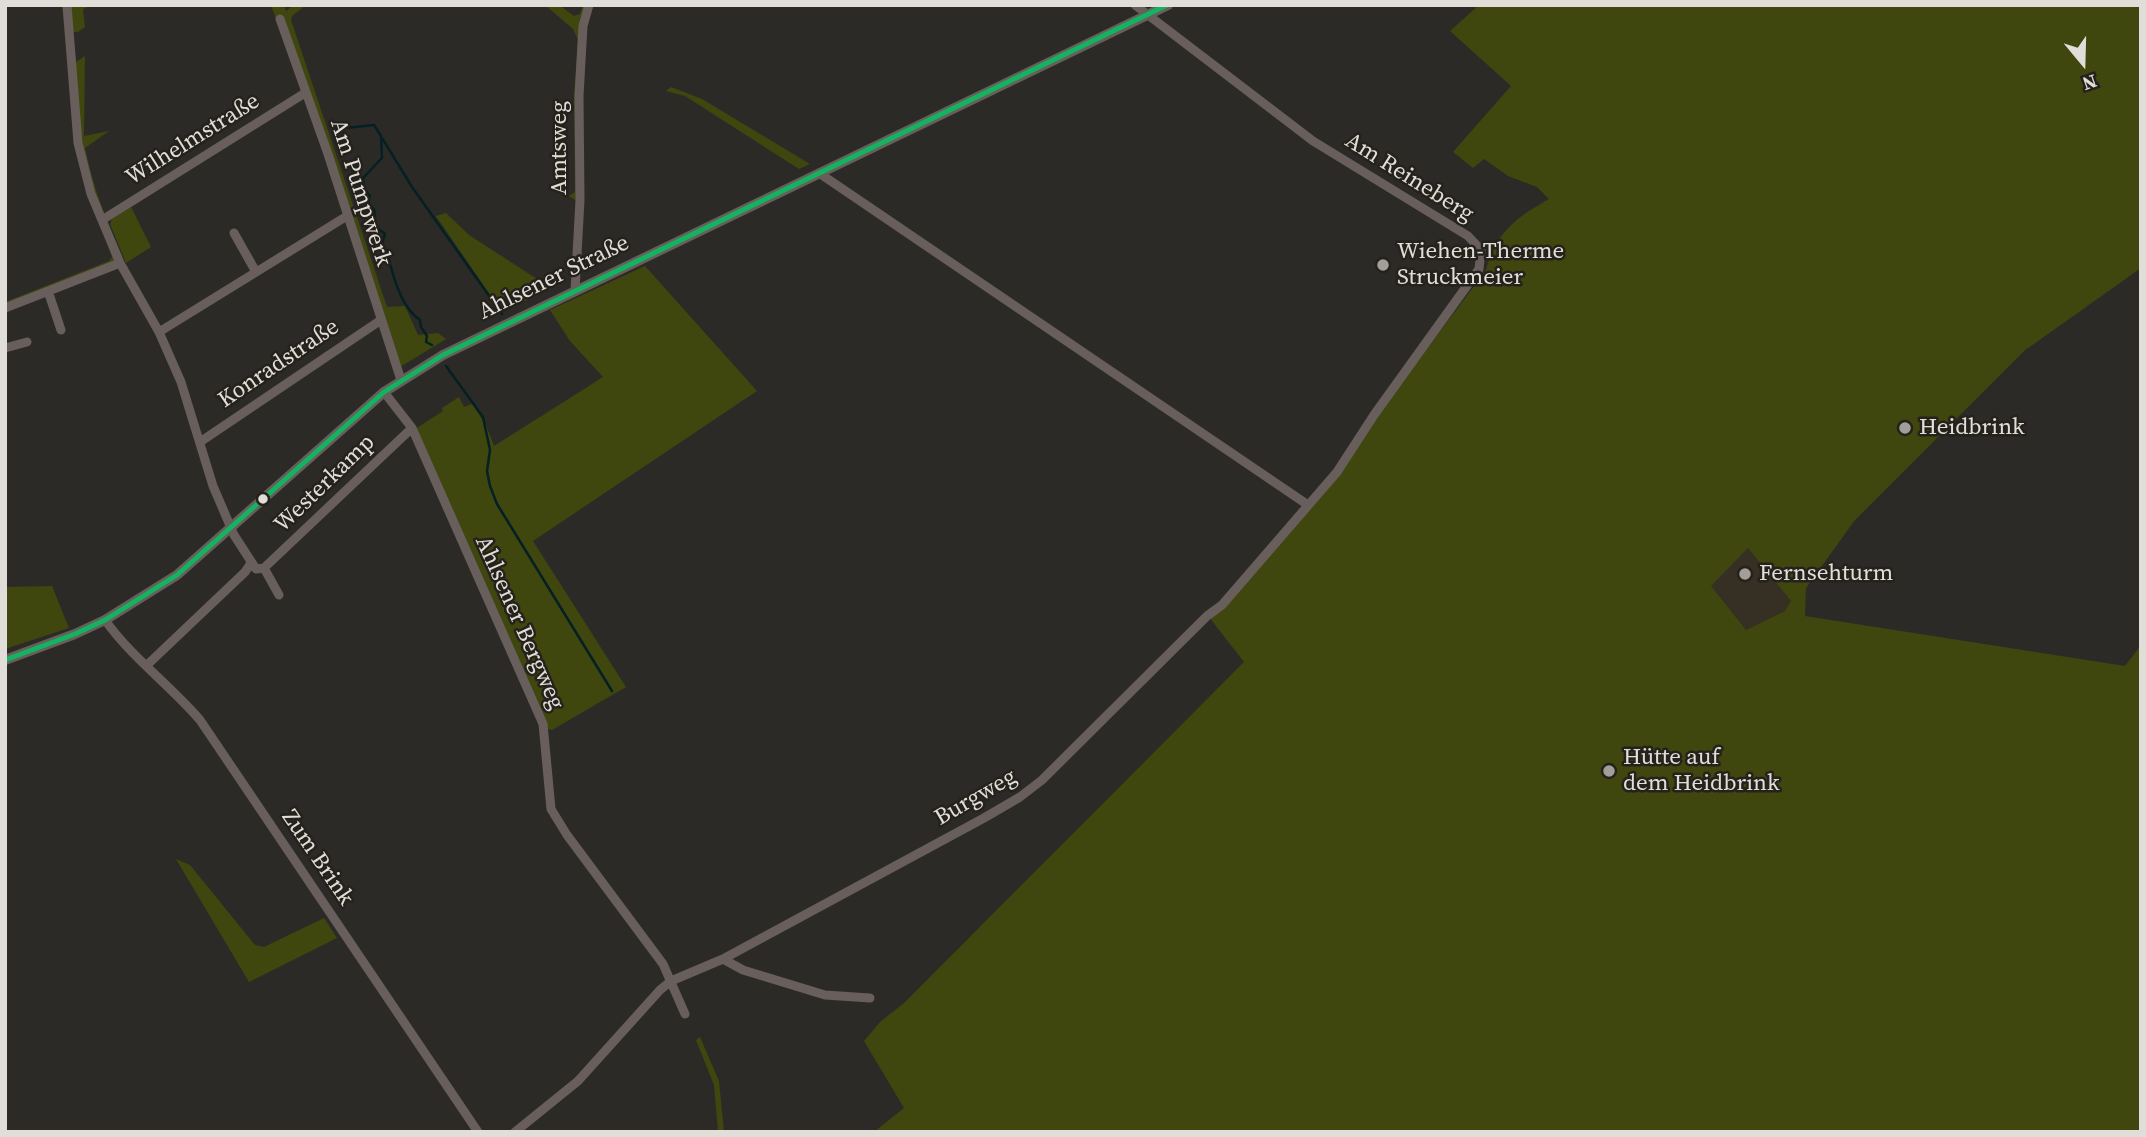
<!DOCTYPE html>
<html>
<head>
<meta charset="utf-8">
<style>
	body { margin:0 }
	#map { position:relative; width:2146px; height:1137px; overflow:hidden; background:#2c2a27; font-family:"Source Serif 4",serif }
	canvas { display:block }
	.frame { position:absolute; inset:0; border:7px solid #e1deda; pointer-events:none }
	.north { position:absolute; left:2048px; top:28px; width:70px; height:70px; -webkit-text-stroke:5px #25211b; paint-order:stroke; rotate:161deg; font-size:19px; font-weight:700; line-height:28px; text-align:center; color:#e1deda }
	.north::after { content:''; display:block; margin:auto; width:24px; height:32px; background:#e1deda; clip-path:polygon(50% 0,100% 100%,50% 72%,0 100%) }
</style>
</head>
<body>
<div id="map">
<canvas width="2146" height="1137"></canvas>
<div class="frame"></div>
<div class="north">N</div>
</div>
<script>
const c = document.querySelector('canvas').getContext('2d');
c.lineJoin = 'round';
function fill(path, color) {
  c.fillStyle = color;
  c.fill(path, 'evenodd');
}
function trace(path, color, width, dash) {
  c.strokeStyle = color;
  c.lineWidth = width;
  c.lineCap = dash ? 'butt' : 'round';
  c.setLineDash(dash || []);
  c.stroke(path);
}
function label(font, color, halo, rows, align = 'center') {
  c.font = font + ' "Source Serif 4",serif';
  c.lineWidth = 5;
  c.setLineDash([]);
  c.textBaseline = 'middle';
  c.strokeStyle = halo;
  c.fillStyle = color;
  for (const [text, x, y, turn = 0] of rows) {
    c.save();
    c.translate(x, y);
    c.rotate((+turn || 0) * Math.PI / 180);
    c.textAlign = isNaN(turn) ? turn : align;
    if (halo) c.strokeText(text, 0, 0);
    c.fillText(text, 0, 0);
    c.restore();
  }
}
const built = new Path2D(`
	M1748,547L1791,601L1786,611L1746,630L1710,586Z`);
const green = new Path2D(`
	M62,5H92L83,9L85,27L78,32H72L76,62L85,56L84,136L109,131L85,148C93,188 108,225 125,263L5,309V302L109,261L112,257L76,149Z
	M271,5H284L286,11L294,5H306L292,16L291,20L387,307L405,306L418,335L438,333L446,339L400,367Z
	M545,5H559L574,16L580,14L583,5H587L581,25L584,206L569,196L575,192L574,97L578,40L573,29Z
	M1479,5H2141V268L2024,351L1855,520L1806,588L1805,616L2125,666L2141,645V1132H874L904,1108L864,1041L880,1022L904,1003L1244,662L1209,617L1223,607L1377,416L1486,270C1496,232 1517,217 1549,199L1537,187L1508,176L1484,159L1473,168L1453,152L1511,86L1450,31ZM1748,548L1791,601L1785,611L1746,630L1711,586Z
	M671,87L702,99L810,164L799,169L685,96L666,91Z
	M131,207L151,247L126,263L110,224L112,219Z
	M446,213L469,235L551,288L502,312L436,216Z
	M645,266L757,391L533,541L626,687L552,730L548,729L545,724L415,429L443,411L442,408L459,397L464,407L472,404L486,425L494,446L603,377L570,341L550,310Z
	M52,586L69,628L5,649V587Z
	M176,859L190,865L255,945L264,947L324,918L337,938L249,982Z
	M700,1037L719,1081L724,1132H718L714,1085L696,1040Z`);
const stream = new Path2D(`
	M330,126L345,128L374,125L381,136L382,158L363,178L364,189L370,196L368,202L374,210L376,227L385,234L381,247L387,250C391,270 400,307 420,320L421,327L427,336L426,342L432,345
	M382,138L412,187L502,314
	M446,366L483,417L490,450L487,471L490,486L497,504L612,691`);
const minor = new Path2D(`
	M67,5L78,143L91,194L120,263L159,332L181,382L213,486L234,535L256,569L264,568L412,428
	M280,19L328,154L401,380
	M819,173L1308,505
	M102,220L305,93
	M234,233L256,272
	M48,291L61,330
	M575,291L580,200L579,96L583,26L589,5
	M5,308L120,263
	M159,332L347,216
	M5,348L27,342
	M384,392L412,428L543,724L551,809L567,835L663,964L685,1014
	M200,442L381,320
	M264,568L279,595
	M105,620C132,658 170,685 200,720L478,1132
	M146,666L245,572L251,563
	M723,959L743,970L825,995L870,998
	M515,1132L578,1081L660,990L671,981L723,959L984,818L1020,797L1042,780L1207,616L1222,605L1337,472L1374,415L1479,269L1481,250L1468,236L1313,141L1135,5`);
const major = new Path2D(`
	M5,660L75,634L105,620L177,575L384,392L443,355L1168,5`);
const bus1 = new Path2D(`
	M5,660L75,634L105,620L177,575L384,392L443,355L1167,5`);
const markers = [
	[1383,265,7,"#a29f9b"],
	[1905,428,7,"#a29f9b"],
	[263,499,6,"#e1deda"],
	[1745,574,7,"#a29f9b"],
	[1609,771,7,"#a29f9b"]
];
const streetNames = [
	["Wilhelmstraße",193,140,-32],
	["Amtsweg",560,148,-90],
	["Am Reineberg",1409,178,32],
	["Am Pumpwerk",360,193,72],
	["Ahlsener Straße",554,278,-26],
	["Konradstraße",279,364,-34],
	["Westerkamp",325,484,-44],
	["Ahlsener Bergweg",519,623,66],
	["Burgweg",976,798,-30],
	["Zum Brink",317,858,56]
];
const poiNames = [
	["Wiehen-Therme",1397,252],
	["Struckmeier",1397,278],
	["Heidbrink",1919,428],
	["Fernsehturm",1759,574],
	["Hütte auf",1623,758],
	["dem Heidbrink",1623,784]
];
fill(built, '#362f24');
fill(green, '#3f470f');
trace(stream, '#042022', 2.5);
trace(minor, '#685e5b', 9);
trace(major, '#685f5b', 10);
trace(bus1, '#13b361', 5);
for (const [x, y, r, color] of markers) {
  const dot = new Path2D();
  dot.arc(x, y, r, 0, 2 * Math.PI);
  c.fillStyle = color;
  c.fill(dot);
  trace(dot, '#25211b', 2.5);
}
label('23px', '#e1deda', '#25211b', streetNames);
label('23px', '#e1deda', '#25211b', poiNames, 'left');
</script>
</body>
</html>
